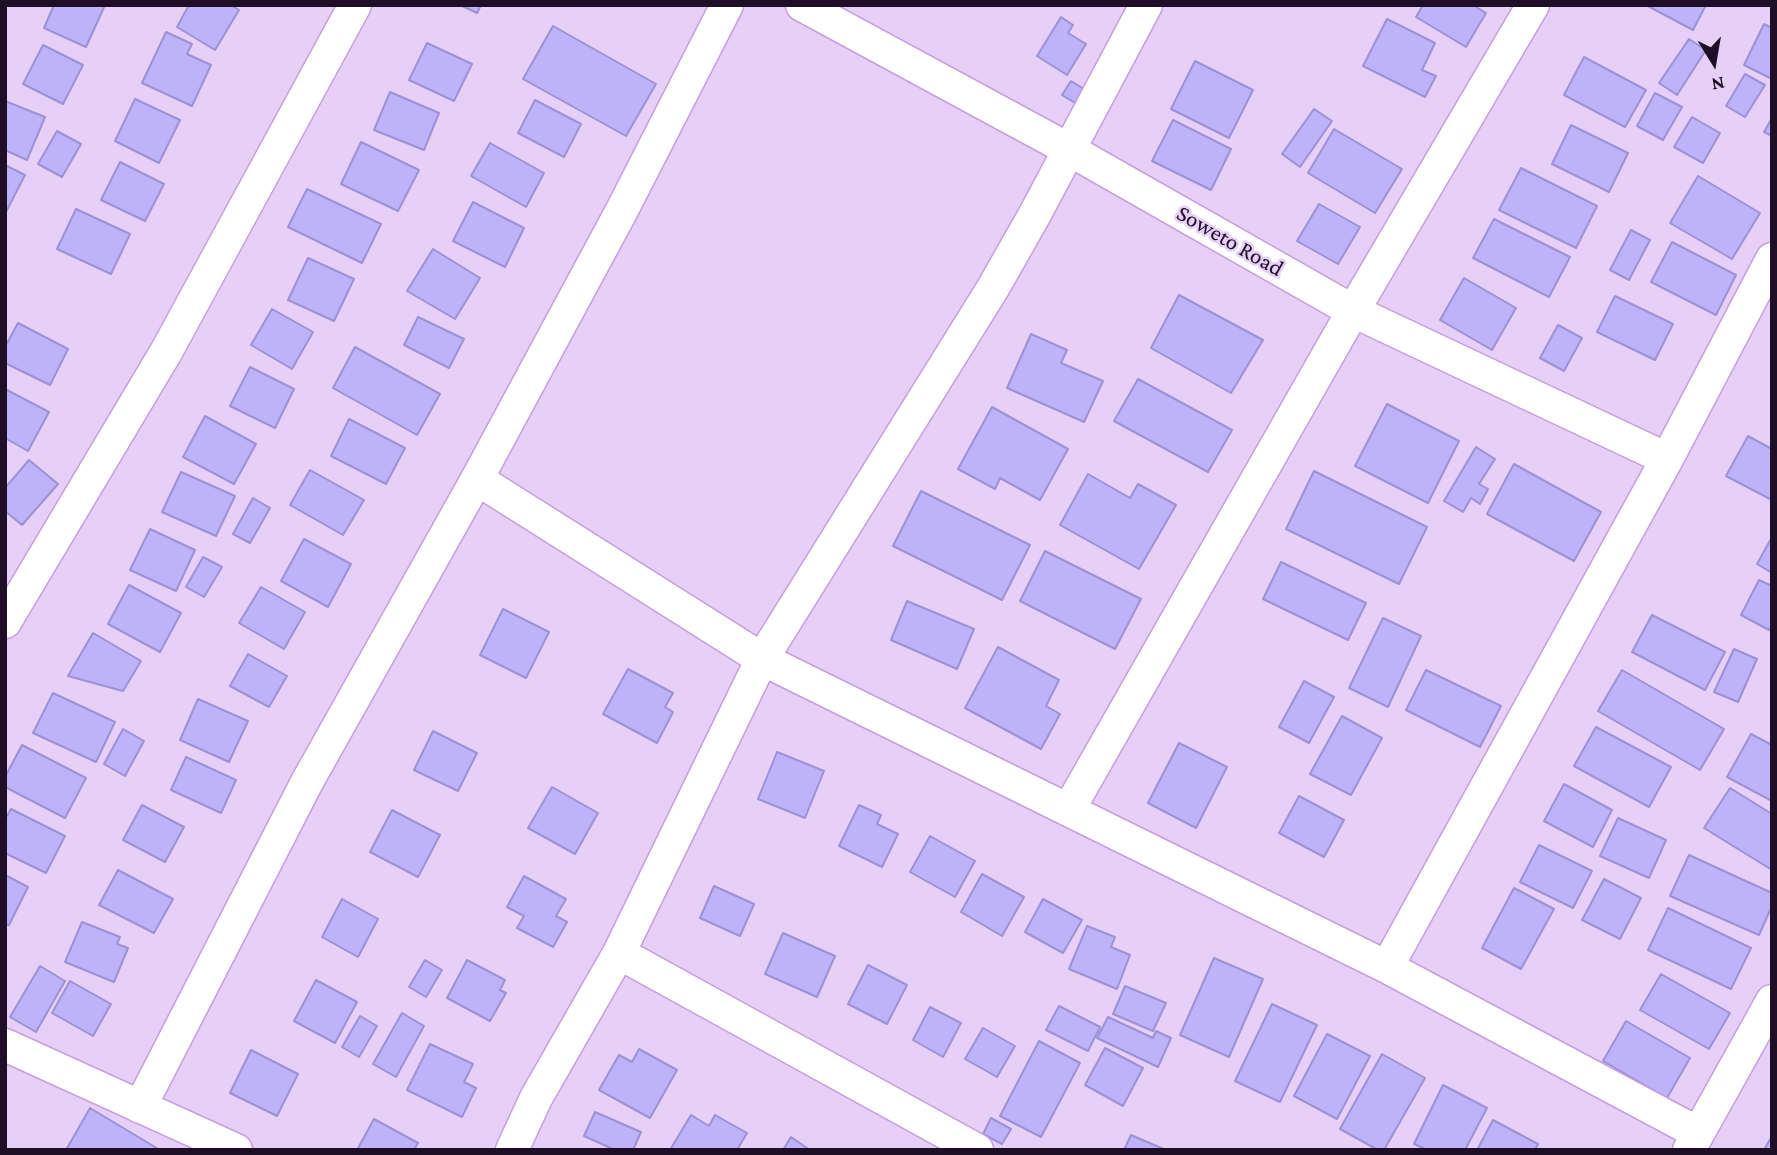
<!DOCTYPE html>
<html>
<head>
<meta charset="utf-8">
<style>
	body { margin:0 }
	#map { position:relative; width:1777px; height:1155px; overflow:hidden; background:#e7d0f7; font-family:"Crimson Pro",serif }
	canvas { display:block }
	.frame { position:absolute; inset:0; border:7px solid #1e0f27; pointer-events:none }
	.north { position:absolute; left:1679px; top:28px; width:70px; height:70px; -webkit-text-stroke:5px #e7d0f7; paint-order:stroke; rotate:169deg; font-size:19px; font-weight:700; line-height:28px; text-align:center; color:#1e0f27 }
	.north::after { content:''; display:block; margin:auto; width:24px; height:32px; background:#1e0f27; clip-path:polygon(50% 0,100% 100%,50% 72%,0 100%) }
</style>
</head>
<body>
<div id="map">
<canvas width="1777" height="1155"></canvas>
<div class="frame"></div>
<div class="north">N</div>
</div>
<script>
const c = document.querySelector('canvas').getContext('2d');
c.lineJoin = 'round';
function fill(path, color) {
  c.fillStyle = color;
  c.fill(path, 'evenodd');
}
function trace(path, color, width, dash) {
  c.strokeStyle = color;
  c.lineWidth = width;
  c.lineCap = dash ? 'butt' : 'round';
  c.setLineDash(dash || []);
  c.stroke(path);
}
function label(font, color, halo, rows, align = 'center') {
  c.font = font + ' "Crimson Pro",serif';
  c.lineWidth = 5;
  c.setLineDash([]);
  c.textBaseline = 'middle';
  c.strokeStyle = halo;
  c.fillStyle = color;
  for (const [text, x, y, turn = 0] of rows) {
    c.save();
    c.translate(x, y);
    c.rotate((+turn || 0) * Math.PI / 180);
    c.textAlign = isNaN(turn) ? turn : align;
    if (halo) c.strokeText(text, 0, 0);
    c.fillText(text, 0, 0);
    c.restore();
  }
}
const building = new Path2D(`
	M54,5H105L86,47L44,28Z
	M189,5H231L239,10L215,50L177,27Z
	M460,5H481L477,13Z
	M1423,5H1473L1486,13L1466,47L1416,17Z
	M1646,5H1706L1693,30Z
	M1061,17L1073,25L1068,33L1086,44L1067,75L1037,56Z
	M1387,19L1435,43L1422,70L1436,76L1425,97L1363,66Z
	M1764,24L1772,28V79L1744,65Z
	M553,26L656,84L626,136L523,79Z
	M166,32L192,44L187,54L211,65L192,106L142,83Z
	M1689,39L1706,50L1677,95L1659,83Z
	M427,43L472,64L454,101L409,80Z
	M43,45L83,65L63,104L23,84Z
	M1584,57L1646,90L1625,127L1564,95Z
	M1195,61L1253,90L1229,138L1171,109Z
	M1745,74L1765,85L1745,117L1726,106Z
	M1071,81L1089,92L1080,106L1062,95Z
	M390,92L439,113L424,150L374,130Z
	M1655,93L1682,107L1663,140L1637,126Z
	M135,99L180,120L159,163L115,141Z
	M535,100L581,124L564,157L518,133Z
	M5,101L45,117L27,160L5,150Z
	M1314,109L1332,121L1300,167L1282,154Z
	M1692,117L1720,133L1703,163L1674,147Z
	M1772,118V136L1764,132Z
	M1173,120L1231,149L1211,190L1152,161Z
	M1571,125L1628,153L1609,192L1552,164Z
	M1334,129L1402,169L1375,213L1308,173Z
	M57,131L81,144L62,177L38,164Z
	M361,142L419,170L398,211L341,184Z
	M490,143L544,173L526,207L471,176Z
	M120,162L164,184L145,221L101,200Z
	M5,165L25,175L5,214Z
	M1521,168L1597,206L1576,248L1499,210Z
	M1698,176L1760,213L1732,259L1670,223Z
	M307,189L381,224L362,263L288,227Z
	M473,202L524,228L505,267L453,241Z
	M1319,204L1360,227L1338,264L1297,241Z
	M76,209L130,234L111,274L57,249Z
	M1494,219L1570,257L1549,297L1473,258Z
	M1631,230L1650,240L1629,280L1610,270Z
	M1672,242L1736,275L1716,315L1651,282Z
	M433,249L480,278L455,319L407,291Z
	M308,258L354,279L334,321L288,300Z
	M1464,278L1516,308L1492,350L1440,320Z
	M1179,295L1263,340L1231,393L1151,348Z
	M1615,296L1673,324L1655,360L1597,332Z
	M272,309L313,332L292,369L251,345Z
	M418,317L464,339L449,368L404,345Z
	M18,323L68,349L50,385L5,363V347Z
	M1558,325L1582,338L1564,371L1540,358Z
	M1031,334L1067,350L1061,363L1103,381L1084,422L1007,388Z
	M355,347L440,394L417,435L333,388Z
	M250,367L294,389L275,428L230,406Z
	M1138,379L1232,430L1208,472L1114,421Z
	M5,389L49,412L28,451L5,438Z
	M1387,404L1459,441L1428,503L1355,466Z
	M992,407L1068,449L1040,500L1000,478L995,489L958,469Z
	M205,416L256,444L234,484L183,457Z
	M349,419L405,448L386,484L331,456Z
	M1748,436L1772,449V500L1726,476Z
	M1476,447L1495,459L1479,484L1488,489L1480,504L1471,498L1463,512L1444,501Z
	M29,460L58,484L22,525L5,511V488Z
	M1514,464L1601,512L1574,561L1487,514Z
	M310,470L364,500L343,535L290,505Z
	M1314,471L1427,527L1399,584L1286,529Z
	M181,472L235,496L216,536L162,512Z
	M1088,474L1130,498L1138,484L1176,505L1139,569L1060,525Z
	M921,491L1030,545L1002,600L893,546Z
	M253,498L270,508L250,543L233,534Z
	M150,529L195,550L176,591L130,570Z
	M1772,537V573L1757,564Z
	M304,539L351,564L328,607L281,581Z
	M1045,551L1141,599L1115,649L1020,601Z
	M203,557L222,567L204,597L186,587Z
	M1281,562L1366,603L1348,640L1263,599Z
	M1759,580L1772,586V625L1769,630L1741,615Z
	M129,585L181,613L160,652L108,624Z
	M261,587L305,612L284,649L239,623Z
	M907,601L974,629L957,669L891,640Z
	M503,609L549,632L526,678L480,655Z
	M1652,615L1725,652L1705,690L1632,652Z
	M1383,618L1421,636L1388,707L1349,688Z
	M93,633L141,661L123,691L68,676Z
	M998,647L1059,680L1046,706L1060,714L1041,749L965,708Z
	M1734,649L1757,659L1738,702L1714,692Z
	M248,654L287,676L269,707L230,686Z
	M628,669L673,693L665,707L673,712L657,743L603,714Z
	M1426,670L1501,706L1480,747L1406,710Z
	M1622,670L1724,729L1700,770L1598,711Z
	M1304,681L1334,697L1309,743L1279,727Z
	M53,693L115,722L96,762L33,733Z
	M198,699L248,721L229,762L180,740Z
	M1342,716L1382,738L1351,795L1310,774Z
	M1596,727L1671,767L1649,807L1574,766Z
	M123,729L144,741L125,776L104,764Z
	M433,731L477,753L458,791L414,770Z
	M1751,734L1772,745V801L1727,777Z
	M1179,743L1227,767L1196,828L1148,803Z
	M22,745L86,778L65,818L5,787V777Z
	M777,752L824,771L805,818L758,799Z
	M186,757L236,780L221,813L171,790Z
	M1564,784L1612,810L1593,847L1544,821Z
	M552,787L598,813L575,854L528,828Z
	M1730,788L1772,814V870L1704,828Z
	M1299,796L1344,820L1324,857L1279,833Z
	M142,805L184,827L165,862L123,840Z
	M859,805L881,815L877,824L898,834L882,867L839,846Z
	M11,809L65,836L46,873L5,853V819Z
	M392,810L440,835L418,877L370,852Z
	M1618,818L1666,840L1649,878L1600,856Z
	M930,836L975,861L955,897L910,872Z
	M1539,845L1592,871L1573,908L1520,882Z
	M1689,855L1772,893V906L1759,935L1670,896Z
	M118,870L173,899L154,933L99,905Z
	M982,874L1024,897L1002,936L961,912Z
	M5,875L28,887L9,925L5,924Z
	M524,876L566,899L556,916L567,922L553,947L517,928L524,916L507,907Z
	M1604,879L1641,898L1620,939L1582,920Z
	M714,886L754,904L740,936L700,918Z
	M1514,888L1554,909L1521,969L1482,948Z
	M342,899L378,919L358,957L322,937Z
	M1043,899L1082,920L1063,953L1025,932Z
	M1668,908L1751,948L1731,989L1648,950Z
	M82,922L120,937L117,944L128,948L114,982L65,962Z
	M1087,926L1115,937L1111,947L1130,955L1117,989L1069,969Z
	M783,933L835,956L817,997L765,974Z
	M1214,958L1263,979L1229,1057L1180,1035Z
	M425,960L442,970L426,997L409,987Z
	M467,960L505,980L500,990L506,993L490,1021L447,998Z
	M868,965L907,985L887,1024L848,1004Z
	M40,966L65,981L36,1032L10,1017Z
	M1661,974L1730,1013L1709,1049L1640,1010Z
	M316,980L357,1002L335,1043L294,1021Z
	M70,981L111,1004L93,1036L52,1013Z
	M1125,986L1166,1003L1153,1031L1113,1014Z
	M1272,1004L1317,1025L1280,1102L1235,1081Z
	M1059,1006L1100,1027L1088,1051L1046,1030Z
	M930,1007L961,1023L943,1057L913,1040Z
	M402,1013L424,1026L396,1077L373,1064Z
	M360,1016L377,1026L359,1057L342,1047Z
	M1108,1017L1153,1038L1156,1031L1171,1038L1158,1067L1097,1038Z
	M1626,1021L1690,1058L1667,1098L1603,1061Z
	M983,1028L1015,1046L997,1077L965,1059Z
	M1327,1034L1370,1056L1337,1119L1294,1096Z
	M1039,1041L1080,1063L1041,1137L1000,1116Z
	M430,1044L473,1064L464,1082L476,1088L462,1117L407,1090Z
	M1105,1048L1143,1068L1123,1106L1085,1085Z
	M639,1049L677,1070L650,1118L599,1090L619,1055L632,1062Z
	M251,1050L298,1074L277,1116L230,1093Z
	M1382,1054L1425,1078L1384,1150H1378L1340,1129Z
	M1443,1085L1487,1108L1465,1150H1427L1414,1144Z
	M90,1108L160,1150H66Z
	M595,1112L641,1132L633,1150H615L584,1136Z
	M691,1115L709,1126L715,1115L747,1133L737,1150H670Z
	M991,1118L1011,1129L1002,1144L983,1134Z
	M374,1119L418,1143L414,1150H357Z
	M1493,1120L1538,1144L1535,1150H1477Z
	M1131,1135L1166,1150H1124Z
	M1772,1136V1150H1768L1765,1148Z
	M791,1137L810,1150H783Z`);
const minor = new Path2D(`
	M802,5L1068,149L1353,311L1667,459
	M477,479L621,212L727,5
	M5,622L166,352L355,5
	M1069,809L1353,311L1533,5
	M619,953L977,1150
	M1387,967L1667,459L1772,259
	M5,1045L236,1150
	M140,1107L307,782L477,479L762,659L1387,967L1698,1133
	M512,1150L536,1098L619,953L762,659L993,288L1035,214L1146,5
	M1689,1150L1772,1001`);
const streetNames = [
	["Soweto Road",1230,241,30]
];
fill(building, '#beb3fa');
trace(building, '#9c91d4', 2);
trace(minor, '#c49ede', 35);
trace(minor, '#fff', 32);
label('23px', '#1e0f27', '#e7d0f7', streetNames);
</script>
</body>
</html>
